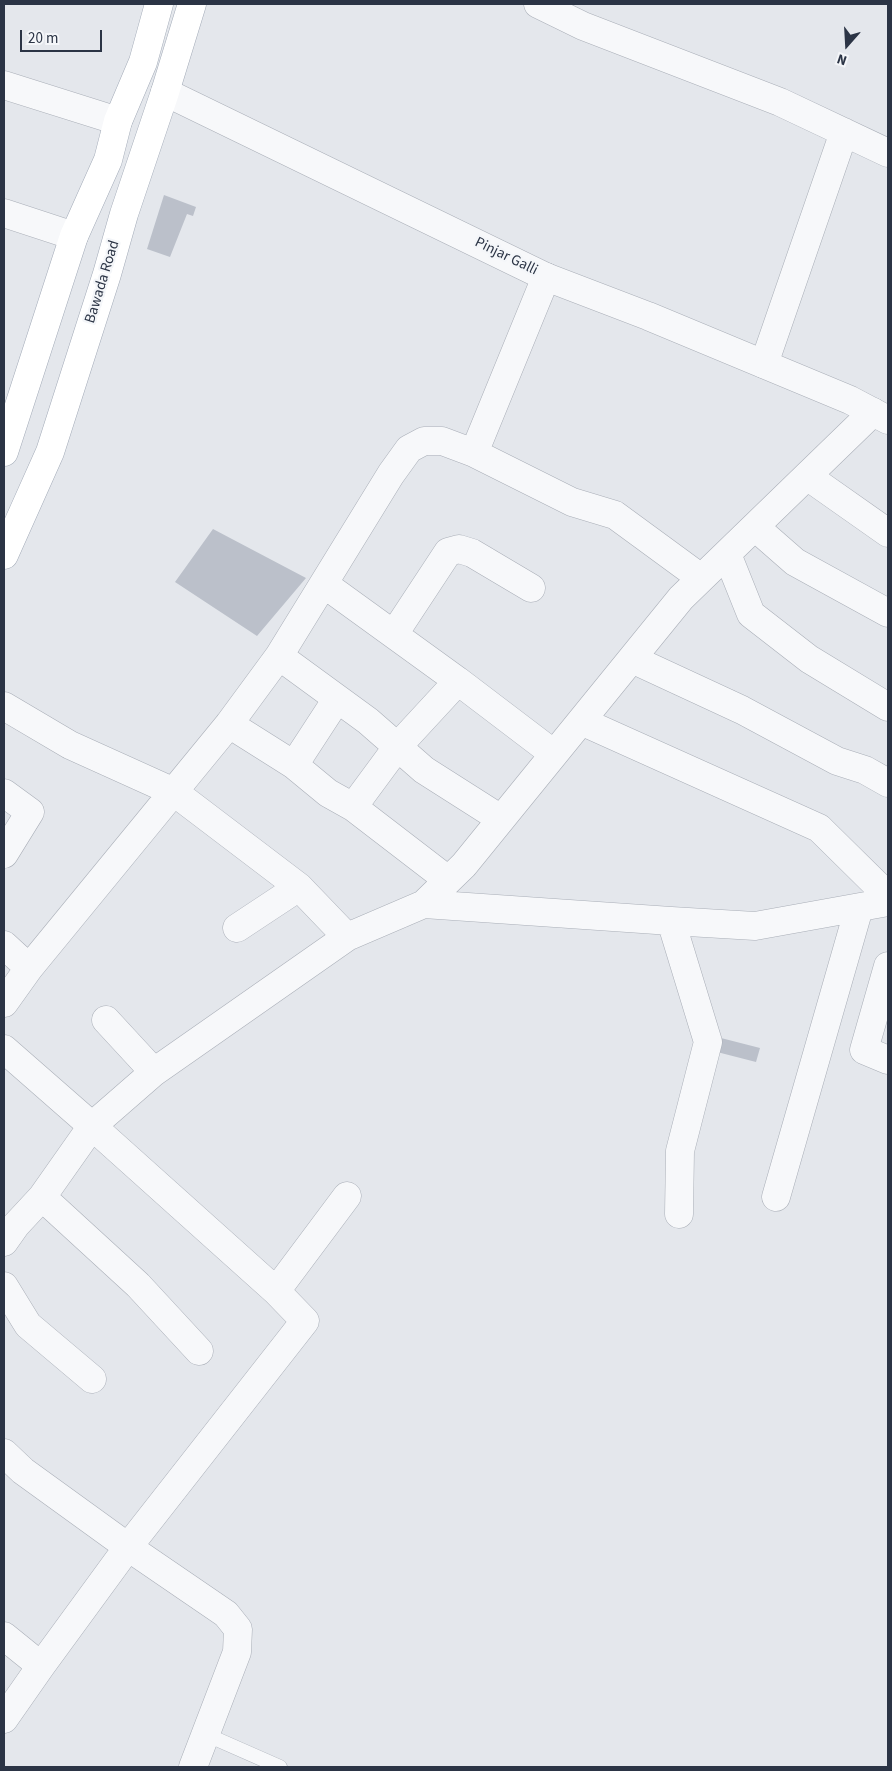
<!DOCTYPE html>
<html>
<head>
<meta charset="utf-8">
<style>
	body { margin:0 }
	#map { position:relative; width:892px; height:1771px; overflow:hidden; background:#e4e7ec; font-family:"Source Sans 3",sans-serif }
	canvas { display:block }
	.frame { position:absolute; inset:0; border:5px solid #2b3445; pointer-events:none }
	.north { position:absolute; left:822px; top:20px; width:50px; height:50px; -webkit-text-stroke:4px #f4f6f9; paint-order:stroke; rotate:199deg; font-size:14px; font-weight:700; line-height:20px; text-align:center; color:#2b3445 }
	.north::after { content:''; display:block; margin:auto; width:18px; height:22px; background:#2b3445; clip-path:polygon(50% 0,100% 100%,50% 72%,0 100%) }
	.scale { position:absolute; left:20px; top:30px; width:82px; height:22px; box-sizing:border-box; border:2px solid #2b3445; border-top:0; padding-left:6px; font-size:15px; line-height:18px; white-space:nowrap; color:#2b3445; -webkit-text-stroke:4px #f4f6f9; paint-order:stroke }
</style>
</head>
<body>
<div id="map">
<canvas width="892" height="1771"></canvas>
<div class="frame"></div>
<div class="north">N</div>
<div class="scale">20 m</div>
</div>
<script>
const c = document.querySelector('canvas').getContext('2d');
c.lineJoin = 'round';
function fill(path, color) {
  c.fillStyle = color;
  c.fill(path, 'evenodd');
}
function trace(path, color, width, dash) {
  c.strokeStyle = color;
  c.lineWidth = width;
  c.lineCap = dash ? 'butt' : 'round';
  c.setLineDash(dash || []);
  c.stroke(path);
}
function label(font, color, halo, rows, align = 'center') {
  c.font = font + ' "Source Sans 3",sans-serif';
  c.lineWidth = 4.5;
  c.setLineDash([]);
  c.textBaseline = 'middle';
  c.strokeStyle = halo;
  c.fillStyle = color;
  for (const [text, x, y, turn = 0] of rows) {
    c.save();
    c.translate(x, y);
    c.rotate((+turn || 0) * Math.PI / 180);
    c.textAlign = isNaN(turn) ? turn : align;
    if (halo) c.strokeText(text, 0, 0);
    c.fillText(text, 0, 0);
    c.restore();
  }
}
const building = new Path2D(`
	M164,195L196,207L193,216L187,214L170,257L147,249Z
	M213,529L306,578L257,636L175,582Z
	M721,1038L760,1048L756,1062L717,1052Z`);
const service = new Path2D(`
	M205,1734L280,1767`);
const minor = new Path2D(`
	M538,4L583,26L780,102L888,153
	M4,85L118,121
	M4,213L74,236
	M764,364L844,132
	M474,453L546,277
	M807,476L888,533
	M755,527L795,562L888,613
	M727,554L751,614L809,659L888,707
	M324,584L458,681L554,754
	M394,634L448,552L459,549L472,553L531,588
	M279,656L368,721L424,770L501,819
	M632,659L742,710L837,761L865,770L888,783
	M4,706L70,745L174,792L299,887L347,937
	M581,721L819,828L888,896
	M229,724L294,765L328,793L353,807L448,880
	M294,765L337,699
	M4,793L30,812L4,854
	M353,807L398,746L458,681
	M424,904L671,921L755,926L888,902
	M671,921L708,1042L680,1151L679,1214
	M237,928L299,887
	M4,945L29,968L229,724L279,656L391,474L409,449L424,441H442L474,453L572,502L615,515L701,578
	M888,966L864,1050L888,1060
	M4,1003L29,968
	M106,1020L154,1072
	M4,1049L92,1126L154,1072L347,937L424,904L464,865L681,598L873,412
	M42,1197L138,1285L199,1351
	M776,1197L859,908
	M4,1242L16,1225L42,1197L92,1126L276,1291L305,1321L128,1547L226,1614L238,1629L237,1652L193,1767
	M4,1286L28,1325L92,1379
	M276,1291L347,1196
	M4,1453L23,1471L128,1547L41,1666L4,1636
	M4,1719L41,1666`);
const tertiary = new Path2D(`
	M165,92L546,277L648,316L850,400L888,420`);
const primary = new Path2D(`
	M4,452L74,236L108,160L118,121L143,62L159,4
	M4,555L50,452L107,274L124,214L165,92L192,4`);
const streetNames = [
	["Pinjar Galli",506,257,26],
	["Bawada Road",103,282,-73]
];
fill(building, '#bbc0ca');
trace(service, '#a9aeb7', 15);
trace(minor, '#a9aeb7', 29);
trace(tertiary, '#a9aeb7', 29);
trace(primary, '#a3abb8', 29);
trace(service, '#f7f8fa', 14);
trace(minor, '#f7f8fa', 28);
trace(tertiary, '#f7f8fa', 28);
trace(primary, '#fff', 28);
label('15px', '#2b3445', '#f4f6f9', streetNames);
</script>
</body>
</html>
